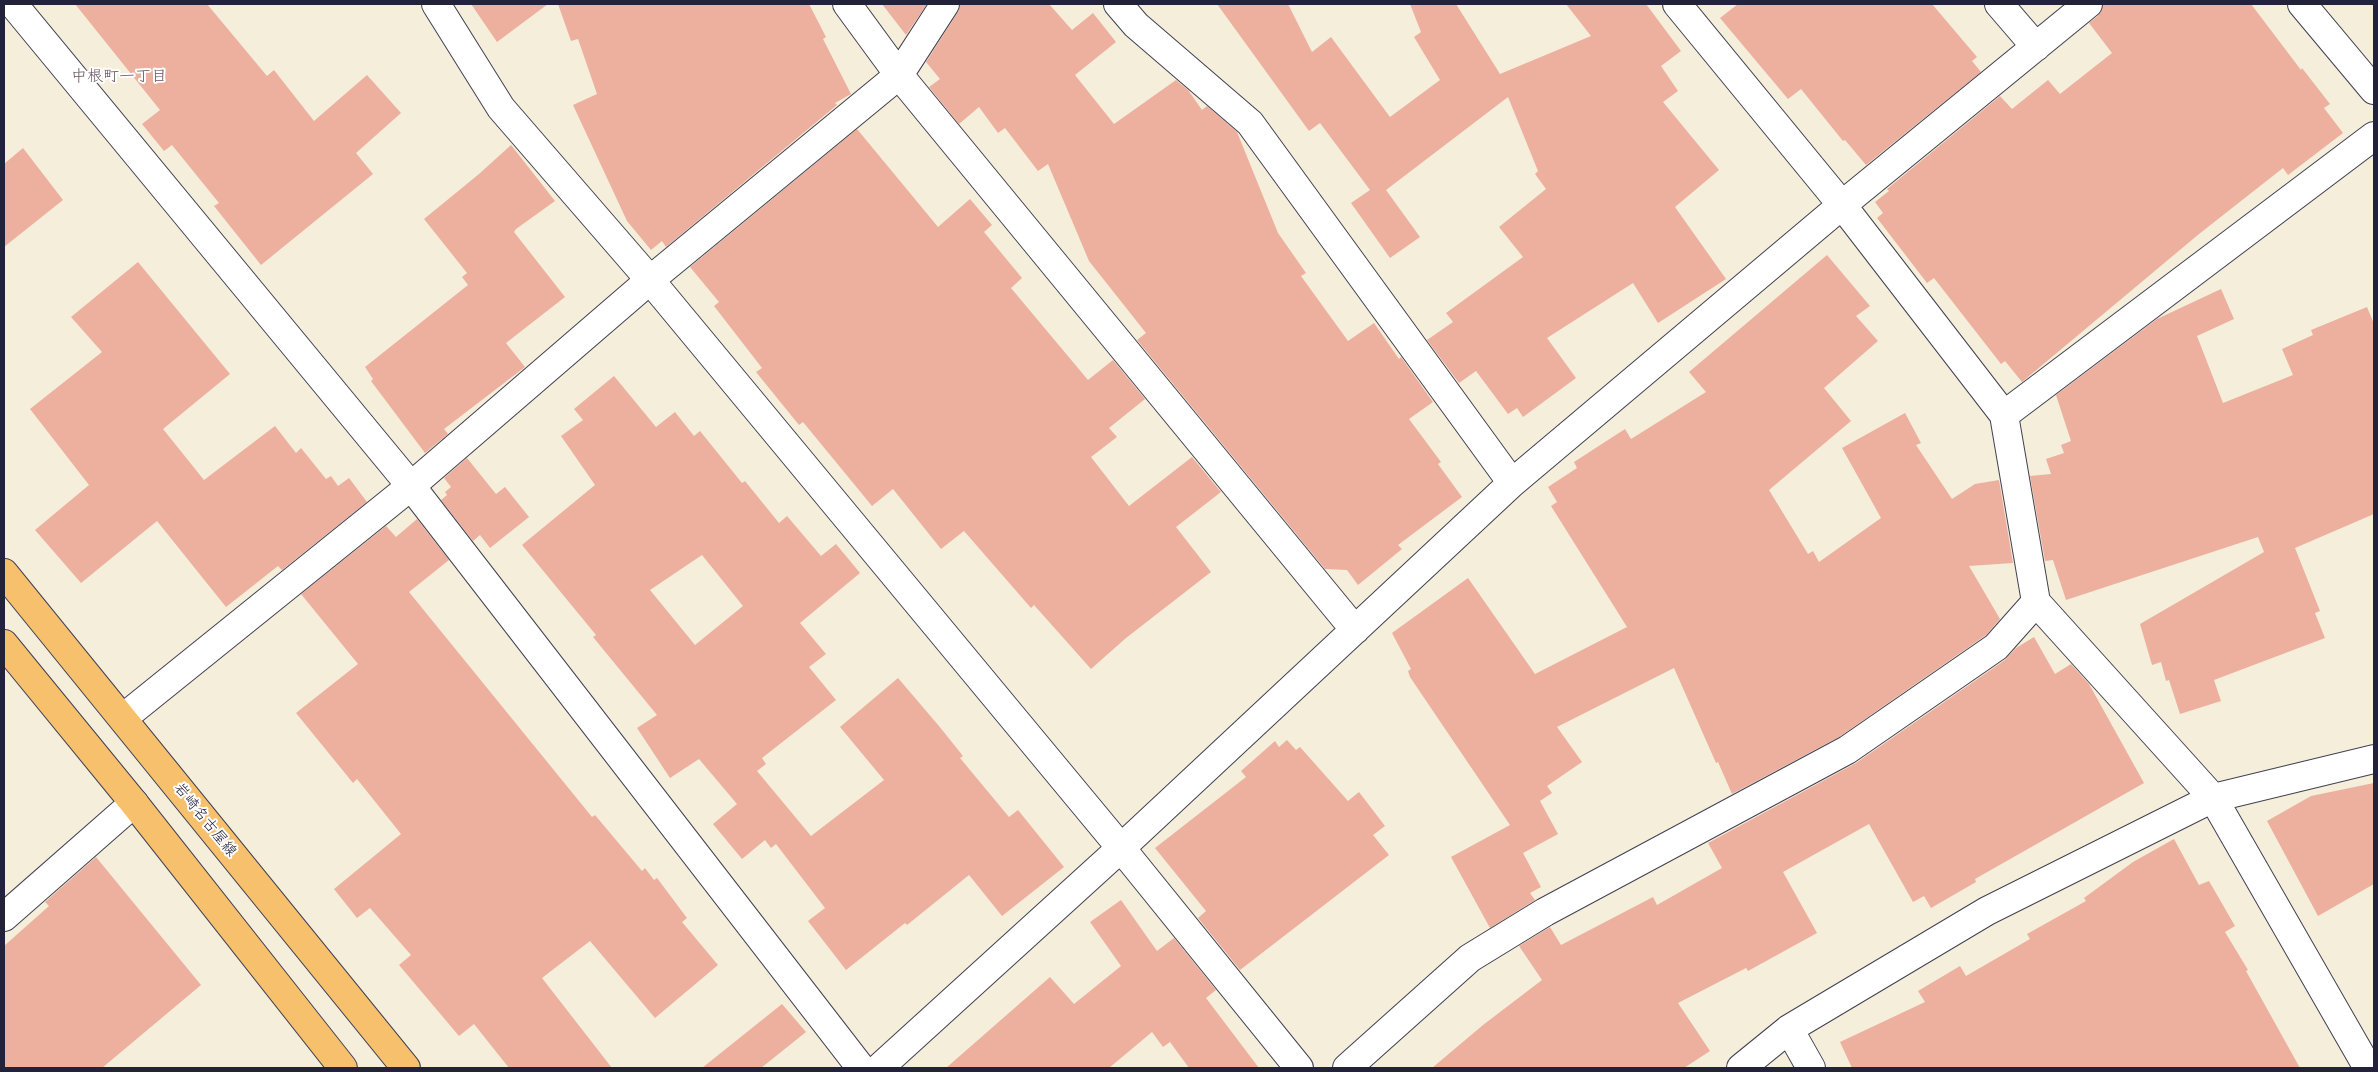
<!DOCTYPE html>
<html>
<head>
<meta charset="utf-8">
<style>
	body { margin:0 }
	#map { position:relative; width:2378px; height:1072px; overflow:hidden; background:#f4eedb; font-family:"Shantell Sans",sans-serif }
	canvas { display:block }
	.frame { position:absolute; inset:0; border:5px solid #22223b; pointer-events:none }
</style>
</head>
<body>
<div id="map">
<canvas width="2378" height="1072"></canvas>
<div class="frame"></div>
</div>
<script>
const c = document.querySelector('canvas').getContext('2d');
c.lineJoin = 'round';
function fill(path, color) {
  c.fillStyle = color;
  c.fill(path, 'evenodd');
}
function trace(path, color, width, dash) {
  c.strokeStyle = color;
  c.lineWidth = width;
  c.lineCap = dash ? 'butt' : 'round';
  c.setLineDash(dash || []);
  c.stroke(path);
}
function label(font, color, halo, rows, align = 'center') {
  c.font = font + ' "Shantell Sans","Klee One",sans-serif';
  c.lineWidth = 4;
  c.setLineDash([]);
  c.textBaseline = 'middle';
  c.strokeStyle = halo;
  c.fillStyle = color;
  for (const [text, x, y, turn = 0] of rows) {
    c.save();
    c.translate(x, y);
    c.rotate((+turn || 0) * Math.PI / 180);
    c.textAlign = isNaN(turn) ? turn : align;
    if (halo) c.strokeText(text, 0, 0);
    c.fillText(text, 0, 0);
    c.restore();
  }
}
const building = new Path2D(`
	M75,4H207L267,76L274,70L314,121L367,75L401,113L356,153L373,174L261,265L214,206L219,203L172,145L164,151L142,124L160,110Z
	M471,4H548L497,42Z
	M558,4H809L826,37L823,39L851,94L835,103L837,105L666,247L662,241L651,250L627,221L573,105L597,94L578,39L571,41Z
	M882,4H927L906,35Z
	M960,4H1049L1072,30L1093,13L1116,42L1075,75L1114,124L1176,80L1188,90L1202,110L1207,106L1237,132L1278,233L1306,273L1301,276L1348,341L1374,323L1399,359L1401,357L1433,402L1409,419L1441,462L1438,464L1462,497L1398,545L1402,549L1358,585L1347,570L1325,569L1137,340L1146,333L1089,261L1048,164L1038,171L1005,128L998,133L979,107L959,124L929,87L940,79L926,62L958,12Z
	M1217,4H1288L1312,52L1331,37L1390,117L1440,80L1414,37L1421,32L1410,4H1456L1500,74L1591,36L1566,4H1646L1681,51L1661,66L1678,91L1663,102L1719,170L1675,207L1726,279L1658,323L1633,283L1547,338L1576,378L1523,417L1517,408L1508,414L1476,371L1459,383L1427,340L1453,322L1446,313L1523,257L1499,227L1546,189L1535,174L1538,171L1508,97L1386,190L1420,237L1390,258L1351,203L1370,190L1320,123L1309,131Z
	M1738,4H1932L1977,57L1972,61L1981,72L1866,165L1845,140L1843,141L1801,89L1788,99L1720,18Z
	M2103,4H2251L2301,70L2302,68L2330,104L2324,108L2343,133L2288,175L2283,168L2199,234L2022,382L2005,361L2001,364L1934,278L1927,283L1877,218L1883,213L1875,202L1889,191L1887,189L2000,96L2012,109L2048,80L2060,94L2112,53L2089,23L2098,16Z
	M857,129L938,227L970,199L992,225L984,232L1022,278L1011,288L1088,380L1113,360L1145,399L1109,428L1117,437L1091,457L1129,506L1192,457L1221,492L1176,527L1211,572L1126,638L1091,669L1034,605L1031,608L964,531L941,549L893,489L872,506L803,422L799,425L756,372L762,368L714,306L719,302L690,267Z
	M511,145L555,201L516,229L514,232L565,297L506,343L525,367L444,429L448,434L425,453L371,381L373,379L365,367L468,285L462,277L467,273L424,219L479,174Z
	M23,148L63,200L4,247V164Z
	M1827,255L1870,306L1856,316L1878,341L1824,388L1851,421L1769,490L1808,554L1813,551L1819,562L1881,518L1842,448L1905,413L1921,443L1916,445L1952,499L1975,484L1999,480L2013,563L1969,566L2000,619L1986,635L1839,737L1732,794L1718,762L1716,763L1674,668L1557,727L1582,762L1547,786L1552,793L1540,801L1558,834L1523,853L1541,887L1530,893L1535,900L1490,928L1451,857L1510,825L1410,677L1408,671L1411,669L1392,633L1468,578L1535,674L1627,627L1551,506L1557,502L1548,487L1577,468L1574,462L1625,429L1631,439L1706,392L1689,372Z
	M138,262L230,374L163,429L204,480L275,426L296,453L301,448L326,479L331,476L338,486L349,478L367,502L282,570L278,566L226,607L157,521L81,583L35,530L89,485L30,409L102,352L71,317Z
	M2221,289L2234,319L2197,336L2223,403L2293,375L2282,349L2313,335L2311,330L2367,307L2374,324V514L2295,548L2320,611L2315,613L2325,638L2214,680L2221,701L2180,714L2169,680L2166,681L2161,662L2152,665L2140,624L2264,552L2258,537L2066,600L2053,560L2045,561L2030,476L2051,474L2046,459L2064,453L2061,445L2071,441L2056,395L2157,319Z
	M614,376L656,427L675,412L694,436L700,431L742,483L745,481L779,523L787,516L821,556L836,544L860,573L800,623L826,654L809,667L836,700L762,758L766,764L757,771L811,836L884,780L840,727L898,678L939,726L963,756L960,758L1009,817L1018,810L1064,867L1002,916L969,875L907,925L905,923L846,970L808,921L825,908L776,844L771,848L765,840L742,859L713,824L737,804L699,759L670,778L637,728L657,715L593,637L596,635L522,545L595,485L561,436L583,420L574,409ZM702,555L743,606L695,645L650,590Z
	M467,458L496,494L505,487L529,517L490,548L480,535L473,541L441,500L447,495L445,492L451,487L444,478Z
	M417,519L449,560L409,592L592,817L595,815L642,871L645,868L654,880L657,878L687,918L682,922L718,965L655,1018L590,941L542,978L612,1068H509L474,1024L459,1036L399,965L411,955L370,908L357,918L334,889L401,834L357,779L353,783L296,713L358,664L301,594L386,526L396,537Z
	M2034,637L2055,674L2071,664L2089,684L2144,783L1975,879L1976,882L1931,908L1924,896L1913,902L1869,824L1783,872L1817,933L1748,971L1746,968L1678,1003L1710,1051L1684,1068H1432L1483,1025L1542,980L1519,946L1550,927L1561,945L1653,897L1657,905L1722,868L1708,843L1856,763L2005,660L2016,648Z
	M1287,740L1296,750L1300,747L1348,801L1359,792L1385,826L1373,835L1389,855L1240,970L1198,918L1206,911L1155,848L1246,777L1241,771L1275,741L1279,747Z
	M2374,783V884L2318,916L2267,821L2311,796Z
	M2174,839L2199,885L2209,881L2235,926L2225,932L2248,970L2246,971L2300,1068H1852L1840,1042L1925,1002L1918,991L1960,966L1966,976L2030,939L2027,934L2086,901L2084,898L2133,862Z
	M96,857L201,985L102,1068H4V946L49,906L45,902Z
	M1121,900L1157,951L1174,938L1216,990L1206,998L1259,1068H1189L1170,1042L1163,1047L1152,1032L1109,1068H946L1050,977L1074,1004L1121,966L1090,922Z
	M782,1004L806,1032L761,1068H702Z`);
const minor = new Path2D(`
	M13,4L411,486L861,1068
	M436,4L501,108L650,280L1121,848L1299,1068
	M847,4L899,75L1355,630
	M1118,4L1136,25L1250,123L1512,483
	M1677,4L1842,205L2004,415L2036,602L2213,798L2368,1068
	M1999,4L2036,47
	M2302,4L2374,90
	M2004,415L2374,136
	M123,718L411,486L650,280L899,75L945,4
	M4,917L134,803
	M1789,1029L1811,1068
	M879,1068L1121,848L1512,483L1842,205L2088,4
	M1347,1068L1470,958L1545,912L1847,750L1996,647L2036,602
	M1741,1068L1789,1029L1987,911L2213,798L2374,759`);
const major = new Path2D(`
	M4,573L406,1068
	M4,644L134,803L343,1068`);
const streetNames = [
	["岩崎名古屋線",205,820,51]
];
const neighbourhoodNames = [
	["中根町一丁目",119,77]
];
fill(building, '#edb09e');
trace(minor, '#424153', 30);
trace(major, '#424153', 30);
trace(minor, '#fff', 28);
trace(major, '#f7c06c', 28);
label('15px', '#22223b', '#fff', streetNames);
label('16px', '#69545e', '#fff', neighbourhoodNames);
</script>
</body>
</html>
